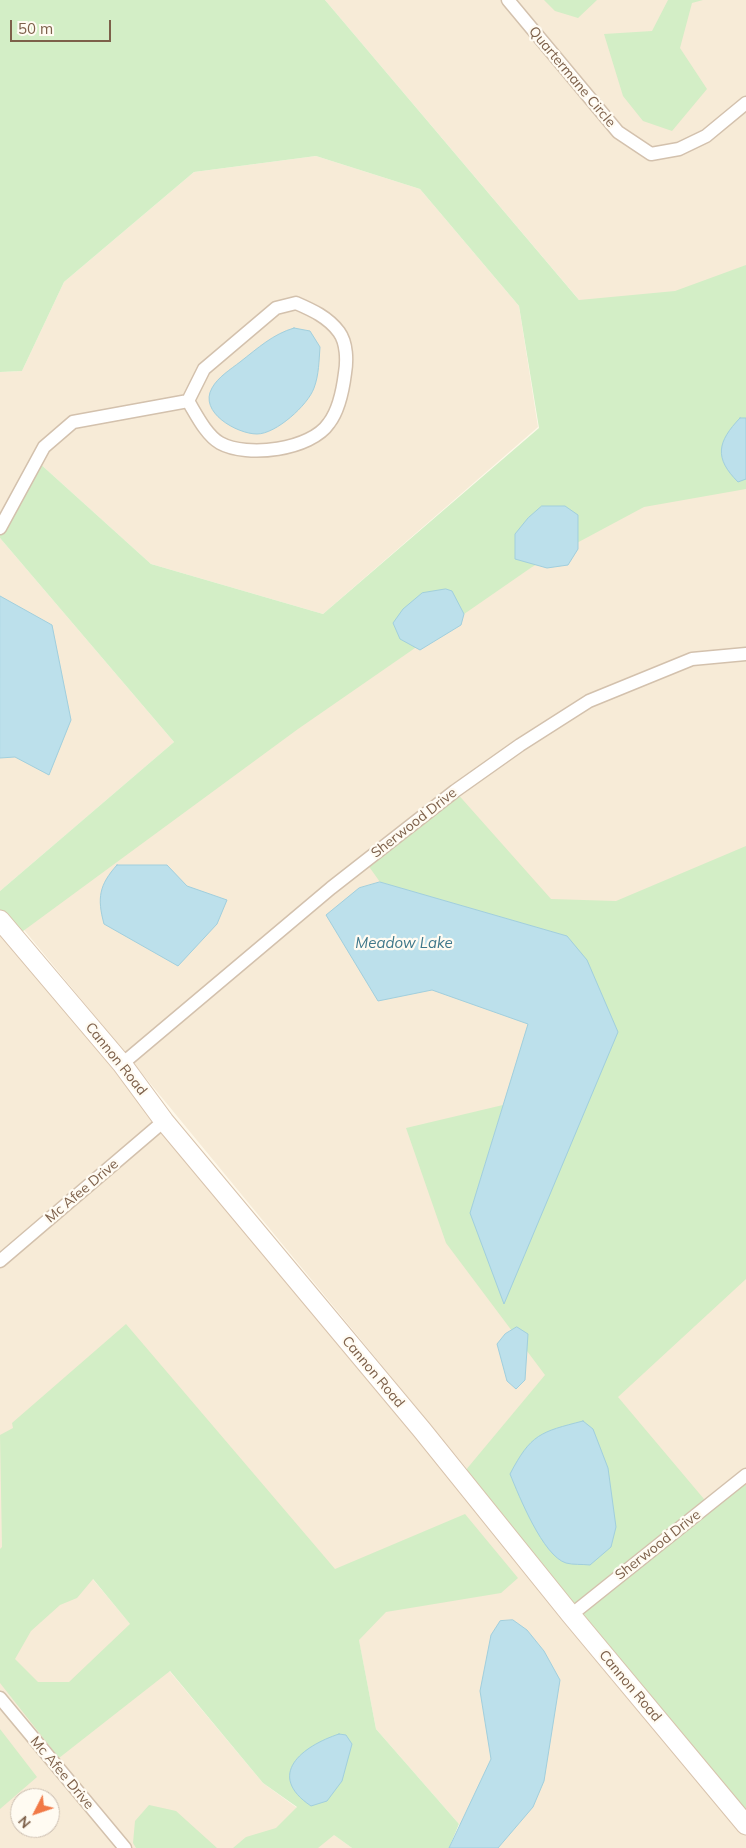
<!DOCTYPE html>
<html>
<head>
<meta charset="utf-8">
<style>
	body { margin:0 }
	#map { position:relative; width:746px; height:1848px; overflow:hidden; background:#fef8ea; font-family:Mulish,sans-serif }
	canvas { display:block }
	.north { position:absolute; left:10px; top:1788px; width:50px; height:50px; box-sizing:border-box; background:#fffbf2; border:1px solid #cbbdaf; border-radius:50%; rotate:229deg; font-size:14px; font-weight:700; line-height:20px; text-align:center; color:#7d604a }
	.north::after { content:''; display:block; margin:auto; width:18px; height:22px; background:#f17946; clip-path:polygon(50% 0,100% 100%,50% 72%,0 100%) }
	.scale { position:absolute; left:10px; top:20px; width:101px; height:22px; box-sizing:border-box; border:2px solid #7d604a; border-top:0; padding-left:6px; font-size:15px; line-height:18px; white-space:nowrap; color:#7d604a; -webkit-text-stroke:4px #fffbf2; paint-order:stroke }
</style>
</head>
<body>
<div id="map">
<canvas width="746" height="1848"></canvas>
<div class="north">N</div>
<div class="scale">50 m</div>
</div>
<script>
const c = document.querySelector('canvas').getContext('2d');
c.lineJoin = 'round';
function fill(path, color) {
  c.fillStyle = color;
  c.fill(path, 'evenodd');
}
function trace(path, color, width, dash) {
  c.strokeStyle = color;
  c.lineWidth = width;
  c.lineCap = dash ? 'butt' : 'round';
  c.setLineDash(dash || []);
  c.stroke(path);
}
function label(font, color, halo, rows, align = 'center') {
  c.font = font + ' Mulish,sans-serif';
  c.lineWidth = 4.5;
  c.setLineDash([]);
  c.textBaseline = 'middle';
  c.strokeStyle = halo;
  c.fillStyle = color;
  for (const [text, x, y, turn = 0] of rows) {
    c.save();
    c.translate(x, y);
    c.rotate((+turn || 0) * Math.PI / 180);
    c.textAlign = isNaN(turn) ? turn : align;
    if (halo) c.strokeText(text, 0, 0);
    c.fillText(text, 0, 0);
    c.restore();
  }
}
const residential = new Path2D(`
	M325,0H746V1692L689,1739L11,914L641,373Z
	M316,156L420,189L519,306L538,427L323,614L151,564L37,461L0,528V372L22,371L64,282L194,172Z
	M0,538L174,742L0,891Z
	M0,920L746,1825V1848H480L376,1729L348,1584L30,1504L263,1783L352,1848H0ZM20,1798H50V1828H20Z`);
const green = new Path2D(`
	M0,0H325L579,300L675,291L746,265V489L644,507L532,567L298,729L15,937L0,920V891L174,742L0,538V528L37,461L151,564L323,614L539,428L519,306L420,189L316,156L194,172L64,282L22,371L0,372Z
	M544,0H597L578,18L555,11Z
	M668,0H703L692,3L680,48L707,89L672,131L643,121L623,96L604,34L652,31Z
	M455,791L551,899L616,901L746,846V1279L618,1397L709,1505L746,1475V1825L460,1477L545,1375L446,1243L406,1128L503,1105L470,1213L567,936L380,882L365,861Z
	M126,1324L335,1569L465,1514L518,1578L501,1593L386,1612L359,1640L376,1729L459,1824L449,1848H352L334,1835L318,1848H233L246,1837L276,1828L297,1807L263,1783L170,1671L59,1758L0,1683V1549L2,1547L0,1435L13,1428L12,1423ZM93,1579L130,1624L69,1682H38L15,1659L31,1631L60,1605L77,1598Z
	M0,1729L37,1777L0,1809Z
	M149,1805L176,1811L217,1848H136L133,1843L135,1821Z`);
const water = new Path2D(`
	M294,328L310,331L320,347C319,360 319,375 314,388C308,405 276,434 257,434C237,434 198,412 212,388C218,377 231,369 240,362C258,348 273,334 294,328Z
	M740,418H746V479L738,482C714,458 717,442 740,418Z
	M542,506H565L578,515V549L568,565L547,568L515,559V534L528,518Z
	M446,589L452,591L464,614L461,625L420,650L400,639L393,623L403,609L422,593Z
	M0,596L52,625L71,720L49,775L15,757L0,758Z
	M117,865H167L187,886L227,900L217,924L178,966L104,924C97,898 99,885 117,865Z
	M380,882L567,936L587,960L618,1032L504,1304L470,1213L528,1024L432,990L378,1001L326,915L359,888Z
	M517,1327L528,1334L525,1380L516,1389L507,1381L497,1344L505,1334Z
	M583,1421L593,1429L608,1468L616,1527L611,1547L590,1565C582,1564 573,1565 566,1563C543,1556 519,1496 510,1474C531,1434 540,1432 583,1421Z
	M513,1620L527,1630L544,1651L560,1680L544,1781L533,1807L498,1848H449L491,1759L480,1691L491,1635L500,1621Z
	M339,1734L346,1735L352,1744L342,1781L327,1801L311,1806C265,1775 302,1746 339,1734Z`);
const minor = new Path2D(`
	M508,0L618,132L651,154L679,149L706,136L746,103
	M296,303C312,310 328,317 339,332C347,343 347,361 345,373C343,389 339,410 329,423C311,450 247,458 220,443C206,435 196,414 188,401L204,369L276,308Z
	M0,528L44,447L73,422L188,401
	M122,1064L331,888L455,791L520,745L589,701L692,659L746,654
	M0,1261L164,1121
	M571,1615L746,1475
	M0,1698L125,1848`);
const secondary = new Path2D(`
	M0,920L122,1064L164,1121L422,1430L571,1615L746,1825`);
const streetNames = [
	["Quartermane Circle",572,77,50],
	["Sherwood Drive",414,823,-38],
	["Cannon Road",116,1059,51],
	["Mc Afee Drive",82,1191,-40],
	["Cannon Road",373,1372,50],
	["Sherwood Drive",658,1545,-38],
	["Cannon Road",630,1686,50],
	["Mc Afee Drive",62,1773,50]
];
const waterNames = [
	["Meadow Lake",404,943]
];
fill(residential, '#f7ebd7');
fill(green, '#d3eec6');
fill(water, '#bce0eb');
trace(water, '#a1cfdd', 1);
trace(minor, '#d3c1ad', 15);
trace(secondary, '#d8c3ad', 21);
trace(minor, '#fff', 12);
trace(secondary, '#fff', 19);
label('14px', '#7d604a', '#fffbf2', streetNames);
label('italic 15px', '#3e778a', '#fffbf2', waterNames);
</script>
</body>
</html>
